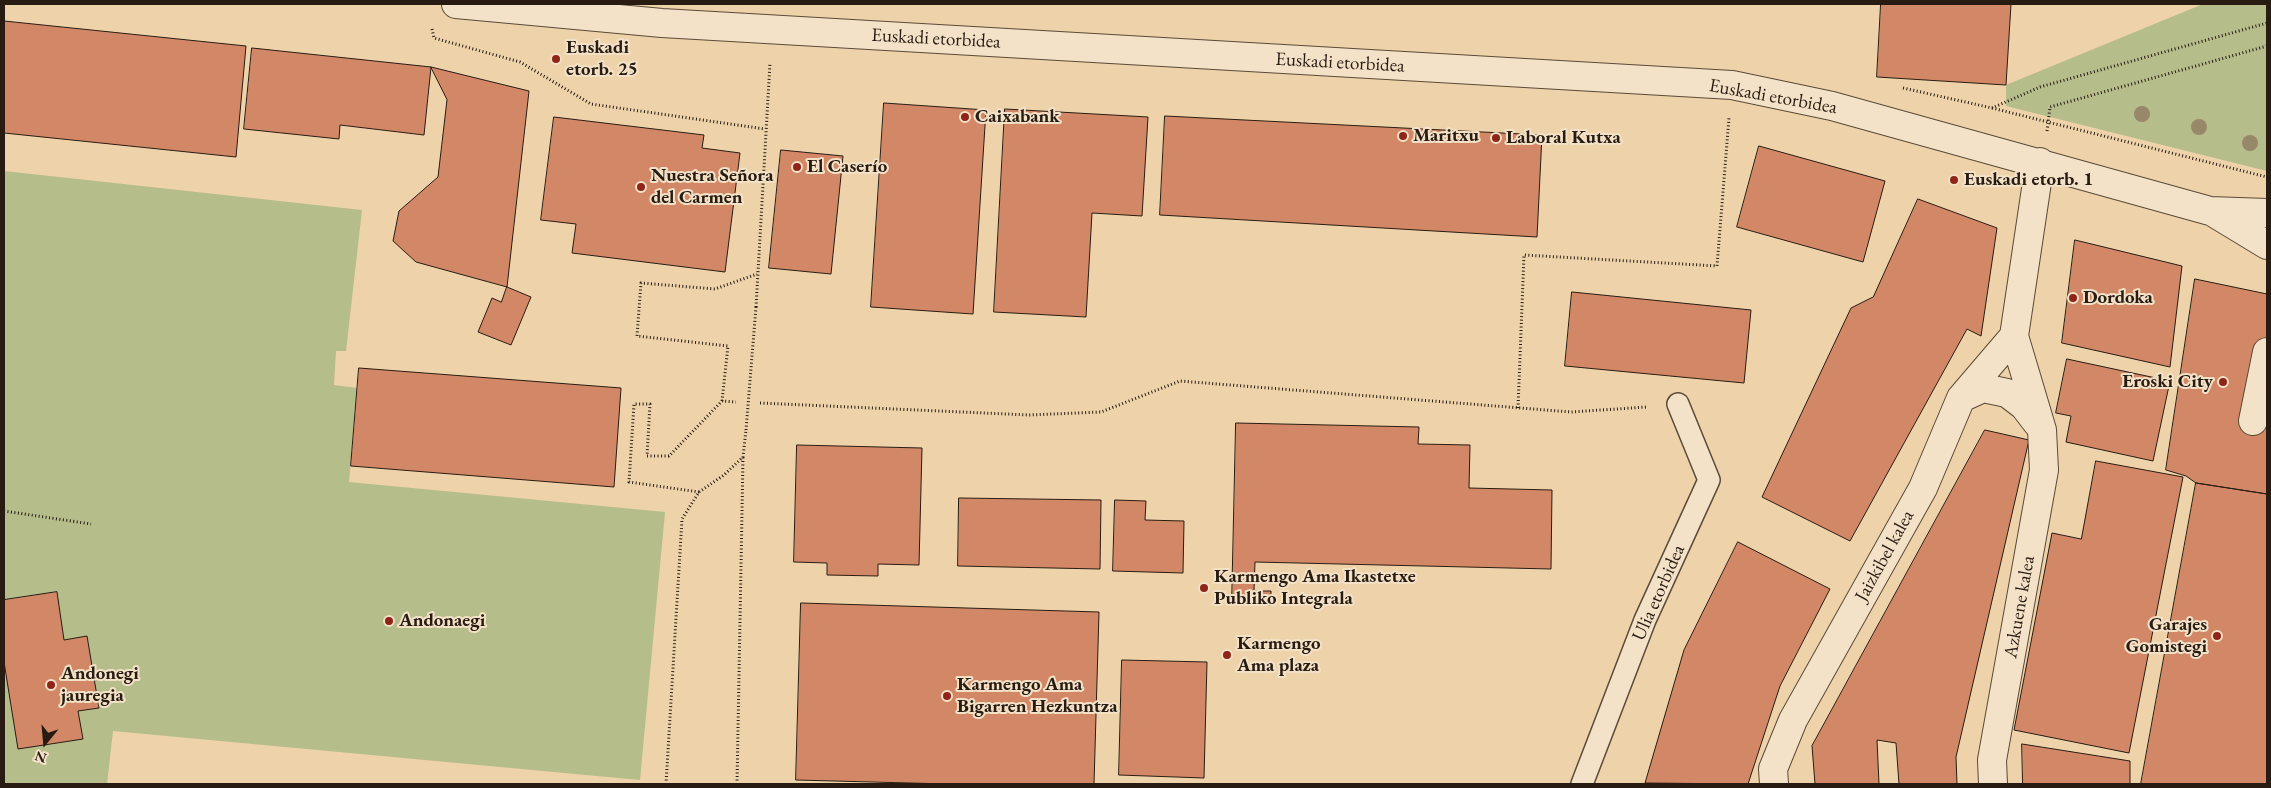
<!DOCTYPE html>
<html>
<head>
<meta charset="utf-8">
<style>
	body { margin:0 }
	#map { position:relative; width:2271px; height:788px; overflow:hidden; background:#eed2aa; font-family:"EB Garamond",serif }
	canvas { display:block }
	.frame { position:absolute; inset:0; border:5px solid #281c12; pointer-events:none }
	.north { position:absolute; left:20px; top:718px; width:50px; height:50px; -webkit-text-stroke:4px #f4e2c8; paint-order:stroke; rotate:197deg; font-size:14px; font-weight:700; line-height:20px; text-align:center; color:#281c12 }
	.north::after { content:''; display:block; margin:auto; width:18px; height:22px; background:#281c12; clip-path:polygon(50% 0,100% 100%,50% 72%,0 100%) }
</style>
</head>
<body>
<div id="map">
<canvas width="2271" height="788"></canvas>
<div class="frame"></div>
<div class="north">N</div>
</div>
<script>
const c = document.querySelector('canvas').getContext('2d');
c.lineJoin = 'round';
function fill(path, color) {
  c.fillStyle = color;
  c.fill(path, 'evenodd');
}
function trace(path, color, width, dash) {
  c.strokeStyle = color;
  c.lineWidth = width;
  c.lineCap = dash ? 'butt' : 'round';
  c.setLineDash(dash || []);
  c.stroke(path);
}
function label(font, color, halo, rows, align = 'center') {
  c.font = font + ' "EB Garamond",serif';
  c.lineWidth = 4;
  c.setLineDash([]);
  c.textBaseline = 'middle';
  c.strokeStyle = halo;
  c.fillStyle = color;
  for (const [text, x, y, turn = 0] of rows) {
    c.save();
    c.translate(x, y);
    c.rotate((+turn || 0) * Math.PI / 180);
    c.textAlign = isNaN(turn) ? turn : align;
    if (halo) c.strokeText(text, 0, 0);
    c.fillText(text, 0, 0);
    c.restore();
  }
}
const green = new Path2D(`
	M2203,4H2267V171L2006,106V85Z
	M4,171L362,210L346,351H336L334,385L357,388L349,482L665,512L640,780L113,731L107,784H4Z`);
const building = new Path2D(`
	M1881,4H2011L2006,85L1877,77Z
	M4,21L246,46L236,157L4,133Z
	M252,48L431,67L424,135L340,125L339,139L244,129Z
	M431,67L529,91L507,287L416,262L393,241L399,211L438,177L447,100Z
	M884,103L986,110L973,314L871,307Z
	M1005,109L1148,117L1142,216L1092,213L1086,317L994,312Z
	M1165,116L1542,135L1537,237L1160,215Z
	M554,117L704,135L702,148L740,153L725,272L572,253L576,224L541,220Z
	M1759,146L1885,181L1863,262L1737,227Z
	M781,150L843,156L831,274L769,268Z
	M1918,199L1997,228L1981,336L1967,329L1850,541L1762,497L1851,308L1873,297Z
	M2075,240L2182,266L2170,367L2062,343Z
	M2195,279L2267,294V494L2196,483L2186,476L2166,470Z
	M507,287L531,297L511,345L478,332L492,298L501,302Z
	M1572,292L1751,310L1744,383L1565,366Z
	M2067,359L2170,381L2153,461L2066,442L2071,416L2056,413Z
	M359,368L621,388L614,487L351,466Z
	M1236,423L1419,427L1418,444L1470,445L1469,488L1552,490L1551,569L1255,562L1254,591H1271V605L1232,604Z
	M1985,430L2029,440L1956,757L1957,784H1899L1896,743L1877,740L1879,784H1815L1812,746Z
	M797,445L922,448L919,565L878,564V576L827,575V563L794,562Z
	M2096,461L2183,477L2129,753L2014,730L2052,533L2081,539Z
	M2196,483L2267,494V784H2141Z
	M959,498L1101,500L1100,569L958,566Z
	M1115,500L1146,501L1145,520L1184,521L1183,573L1113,571Z
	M1738,542L1830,589L1780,686L1748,784L1645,783L1684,650Z
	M57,592L64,640L87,636L99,708L78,711L83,739L18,749L4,662V600Z
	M801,603L1099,612L1094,784H948L796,780Z
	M1122,660L1207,662L1204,778L1119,775Z
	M2022,744L2130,761V784H2023Z`);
const path = new Path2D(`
	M432,29L434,38L520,62L591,104L765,129
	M1903,88L1992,108L2040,87L2267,23
	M1992,108L2267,177
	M2047,131L2050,107L2267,46
	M756,307L770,63
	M722,401L728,346L637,336L641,283L715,289L757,274
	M760,403L1029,415L1101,412L1180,381L1571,412L1647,407
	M1518,408L1524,255L1717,266L1729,118
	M699,492L629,482L634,404H650L647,456H669L722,401L736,402
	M4,511L91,524
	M666,784L682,519L699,492L724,475L743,457L746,430
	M737,784L743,457`);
const lane = new Path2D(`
	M1582,784L1645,620L1709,480L1678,404`);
const street = new Path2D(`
	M456,4L662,23L1732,85L1832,106L2210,211L2267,213
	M2211,211L2267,245
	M1961,398L1983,388L2007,393L2024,406L2037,423
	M2253,421L2267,352
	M1774,784L1773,769L1793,720L1923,488L1961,398L2014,336
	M1993,784L1992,760L2044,470L2042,430L2014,336L2040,162`);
const pathBridge = new Path2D(`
	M746,430L756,307`);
const trees = [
	[2142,114],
	[2199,127],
	[2250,143]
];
const markers = [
	[556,59,5,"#8f2418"],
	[965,117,5,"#8f2418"],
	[1403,136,5,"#8f2418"],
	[1496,138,5,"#8f2418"],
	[797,167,5,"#8f2418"],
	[1954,180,5,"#8f2418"],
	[641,187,5,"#8f2418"],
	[2073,298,5,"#8f2418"],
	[2223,382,5,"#8f2418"],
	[1204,588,5,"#8f2418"],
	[389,621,5,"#8f2418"],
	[2217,636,5,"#8f2418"],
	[1227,655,5,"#8f2418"],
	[51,685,5,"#8f2418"],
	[947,696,5,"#8f2418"]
];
const streetNames = [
	["Euskadi etorbidea",936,39,3],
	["Euskadi etorbidea",1340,63,3],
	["Euskadi etorbidea",1773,97,10],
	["Jaizkibel kalea",1885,556,-61],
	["Ulia etorbidea",1659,593,-66],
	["Azkuene kalea",2020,607,-80]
];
const poiNames = [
	["Euskadi",566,48],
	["etorb. 25",566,70],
	["Caixabank",975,117],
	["Maritxu",1413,136],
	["Laboral Kutxa",1506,138],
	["El Caserío",807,167],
	["Nuestra Señora",651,176],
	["del Carmen",651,198],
	["Euskadi etorb. 1",1964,180],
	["Dordoka",2083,298],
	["Eroski City",2213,382,"right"],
	["Karmengo Ama Ikastetxe",1214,577],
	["Publiko Integrala",1214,599],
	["Andonaegi",399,621],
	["Garajes",2207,625,"right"],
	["Gomistegi",2207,647,"right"],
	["Karmengo",1237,644],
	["Ama plaza",1237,666],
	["Andonegi",61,674],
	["jauregia",61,696],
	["Karmengo Ama",957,685],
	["Bigarren Hezkuntza",957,707]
];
fill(green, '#b5bd8b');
fill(building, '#d28867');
trace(building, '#281c12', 1);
trace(lane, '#5a4a38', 24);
trace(street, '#5a4a38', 30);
trace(path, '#281c12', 3, [1, 2.5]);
trace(lane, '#f4e2c8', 21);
trace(street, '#f4e2c8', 28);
trace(pathBridge, '#281c12', 3, [1, 2.5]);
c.fillStyle = '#98886a';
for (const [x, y] of trees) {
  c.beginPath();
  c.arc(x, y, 8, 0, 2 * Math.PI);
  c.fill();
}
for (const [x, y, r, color] of markers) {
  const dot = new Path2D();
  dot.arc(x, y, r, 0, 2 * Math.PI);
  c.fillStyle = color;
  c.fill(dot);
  trace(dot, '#f4e2c8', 2);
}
label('19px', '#281c12', '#f4e2c8', streetNames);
label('bold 19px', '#281c12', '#f4e2c8', poiNames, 'left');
</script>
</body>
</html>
